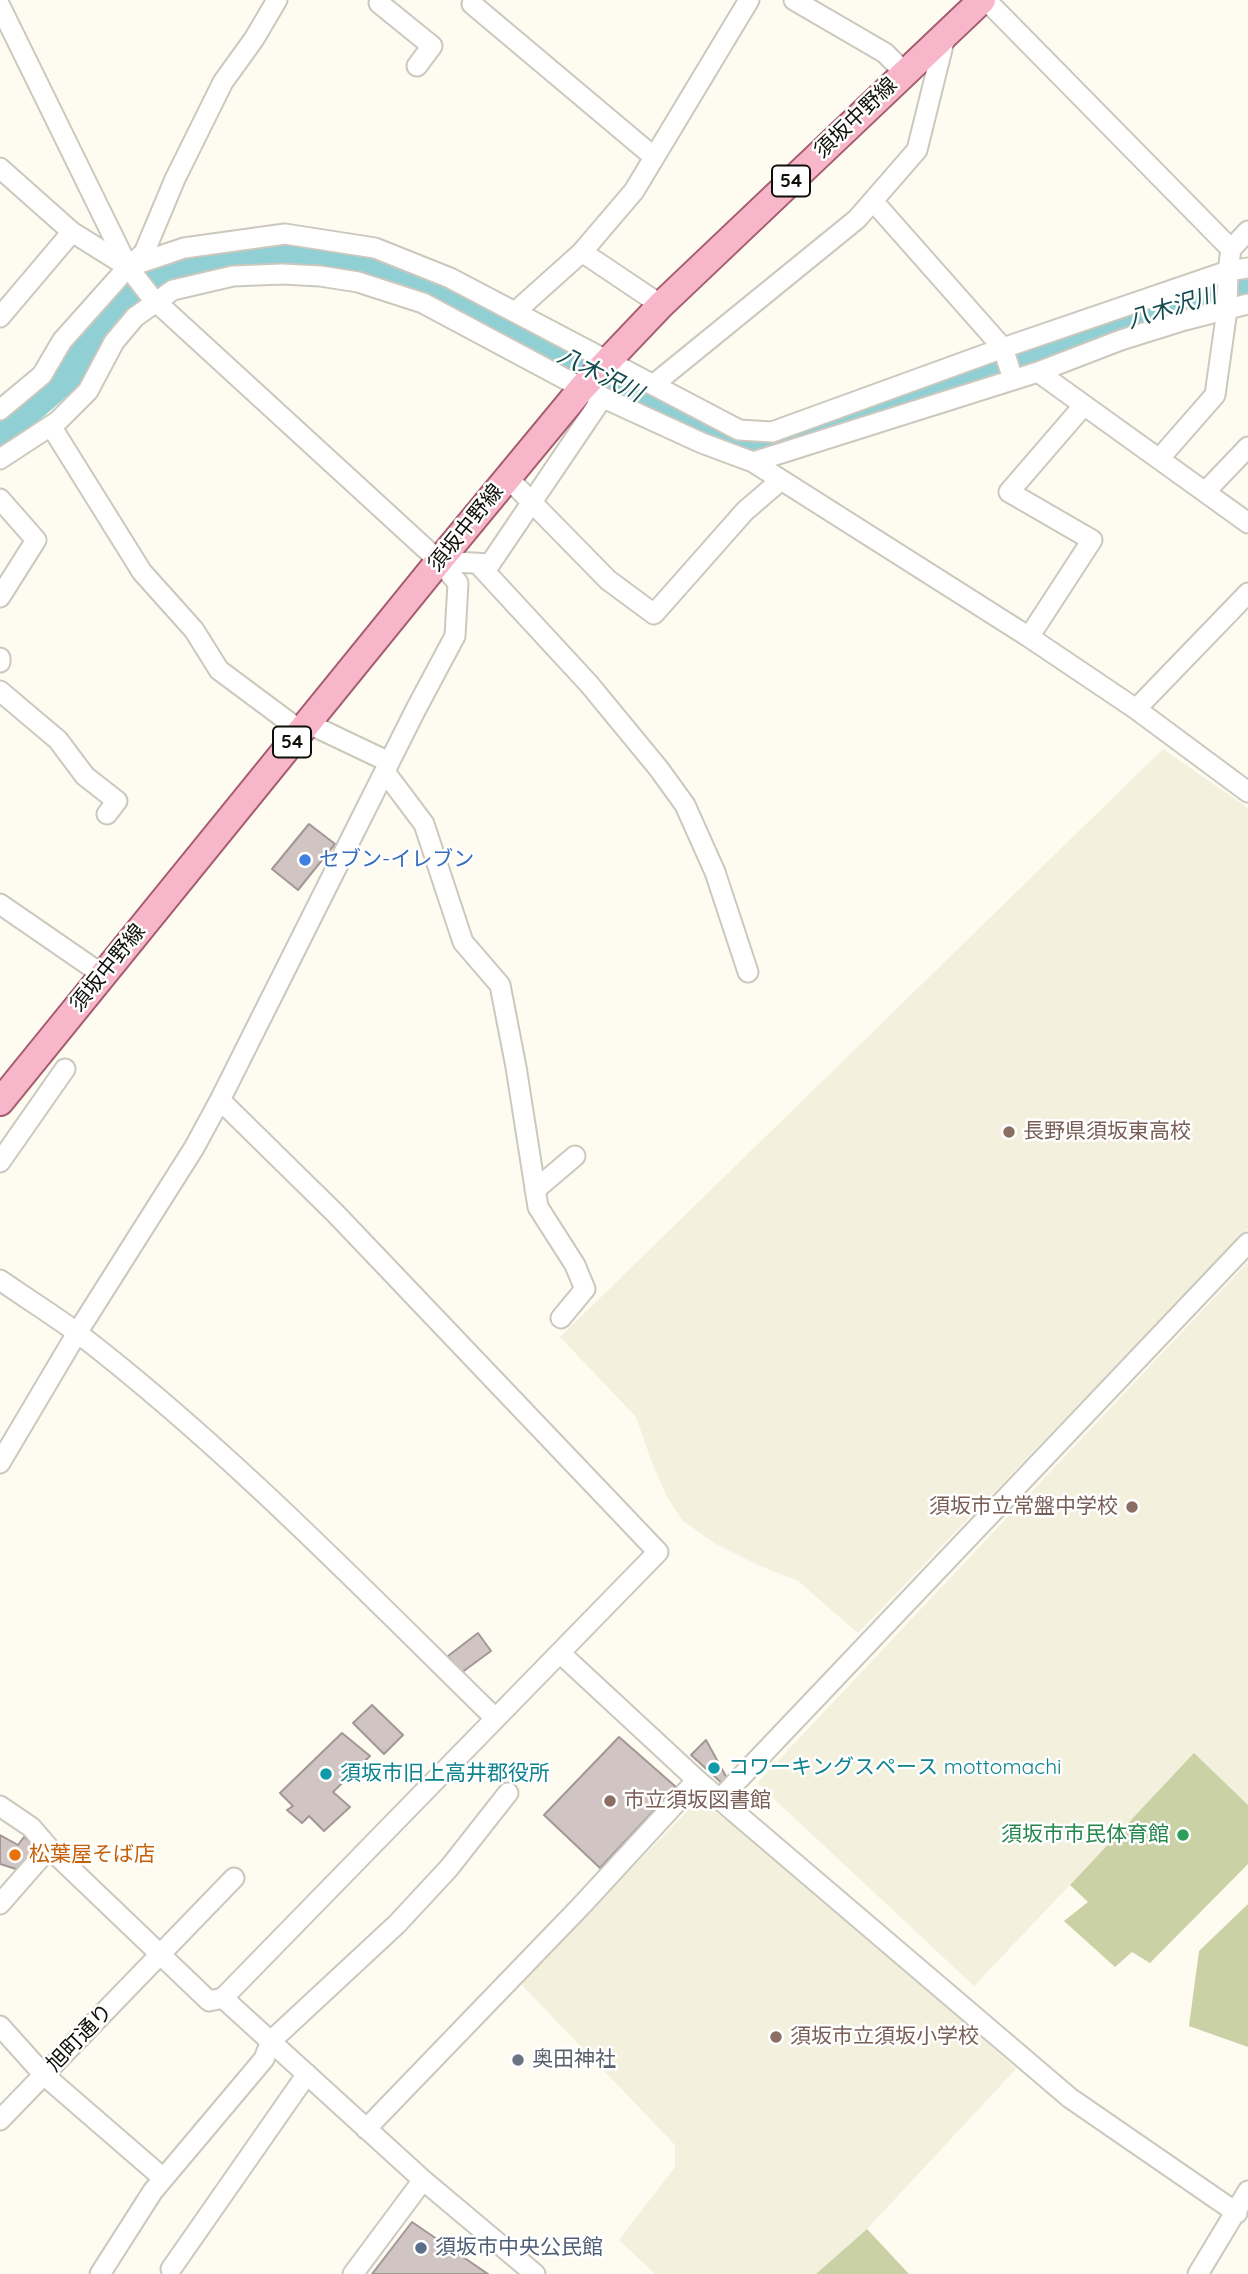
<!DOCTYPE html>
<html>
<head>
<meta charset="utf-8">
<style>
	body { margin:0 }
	canvas { display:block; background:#fefbf1 }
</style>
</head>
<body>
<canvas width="1248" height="2274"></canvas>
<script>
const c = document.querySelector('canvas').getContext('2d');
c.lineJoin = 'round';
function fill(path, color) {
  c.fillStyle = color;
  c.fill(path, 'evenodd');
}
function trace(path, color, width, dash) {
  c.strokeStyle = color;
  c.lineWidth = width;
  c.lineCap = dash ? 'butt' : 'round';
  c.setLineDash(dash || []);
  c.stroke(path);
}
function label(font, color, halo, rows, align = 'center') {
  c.font = font + ' Quicksand,"Noto Sans JP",sans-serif';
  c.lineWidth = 5;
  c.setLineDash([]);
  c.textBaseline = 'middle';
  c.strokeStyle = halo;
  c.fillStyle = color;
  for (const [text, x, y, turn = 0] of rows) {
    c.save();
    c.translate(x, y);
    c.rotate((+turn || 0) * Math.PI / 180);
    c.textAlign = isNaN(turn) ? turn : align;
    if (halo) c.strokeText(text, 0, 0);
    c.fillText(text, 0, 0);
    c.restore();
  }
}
const built = new Path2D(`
	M1163,749L1248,808V1229L858,1633L798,1581L760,1566L716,1544L683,1521L667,1497L651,1460L636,1417L560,1337Z
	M1248,1262V1805L1194,1754L974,1986L757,1783Z
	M697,1801L742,1829L947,2006L1016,2069L867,2229L816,2274H655L619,2240L675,2167V2145L520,1983Z`);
const green = new Path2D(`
	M1194,1753L1248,1805V1864L1150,1963L1132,1952L1115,1967L1064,1921L1088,1902L1070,1885Z
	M1248,1904V2047L1189,2026L1199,1951Z
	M867,2229L909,2274H816Z`);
const river = new Path2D(`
	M0,428L7,425L61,378L122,307L171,270L228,259L302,257L351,263L397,274L452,299L712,431L758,445L927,394L1099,331L1248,285`);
const building = new Path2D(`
	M309,824L335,844L298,890L272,869Z
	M478,1633L491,1651L461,1673L448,1656Z
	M372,1705L403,1735L384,1754L353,1723Z
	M342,1733L370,1756L333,1792L350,1807L324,1831L309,1816L302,1823L287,1810L293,1806L280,1793Z
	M619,1737L676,1787L600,1868L544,1815Z
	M706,1740L729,1782L725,1786L691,1755Z
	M0,1835L18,1845L24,1837L36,1846L19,1870L0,1864Z
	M412,2222L488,2274H372Z`);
const minor = new Path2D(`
	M381,0L379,3L432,46L417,66
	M794,0L885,53L904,72
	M986,0L1231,249
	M472,4L654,157
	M0,6L128,267
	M0,168L72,232L128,267L152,298L439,561L458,583L455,636L416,709L220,1100L194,1148L77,1333L0,1463
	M873,201L1003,348L1013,379
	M582,252L634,191L749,0
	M128,267L184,248L285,234L375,248L450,278L739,430L772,432L1003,348L1228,271L1248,268
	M515,312L582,252L661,305
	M0,317L72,232
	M1038,372L1248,523
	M653,385L857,219L917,150L946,33
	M0,410L42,375L62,341L128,267L144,253L175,179L223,82L254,39L277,0
	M51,426L142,572L194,630L219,670L301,731
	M0,459L58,421L88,391L114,342L135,317L173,290L233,276L282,274L320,276L358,282L423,303L582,388L702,443L753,462L1029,637L1136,709L1248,792
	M1159,459L1215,395L1227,310L1228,271L1231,249L1248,231
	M753,462L1038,372L1121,340L1185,320L1248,304
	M507,477L608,580L654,614L745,511L781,480
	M1205,492L1248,447
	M0,499L36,540L0,597
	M439,561L490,564L603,397
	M479,565L589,684L659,769L685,805L715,872L748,972
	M1029,637L1092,540L1009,492L1084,405
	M0,658V662
	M0,691L58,740L85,776L117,801L107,814
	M1136,709L1248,593
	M307,723L389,762
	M385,772L424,824L463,942L500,985L516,1067L538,1207L575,1265L585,1289L561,1318
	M0,904L103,975
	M0,1162L65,1069
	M535,1190L575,1156
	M0,1280C26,1298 53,1315 79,1334C228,1449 360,1586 495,1718
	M560,1653L697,1780L1070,2098L1237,2213
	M720,1799L1248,1243
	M0,1806L31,1827L49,1848L209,2001L223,1998L658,1552L336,1214L220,1100
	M0,1904L49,1848
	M223,1998L423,2180L535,2274
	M0,2026L44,2075L163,2178
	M0,2120L234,1878
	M366,2129L582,1905L697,1780
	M171,2269L307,2074
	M100,2274L153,2191L264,2059L271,2041L397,1924L449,1868L508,1793
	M353,2274L423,2180
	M1198,2274L1248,2191`);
const major = new Path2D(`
	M0,1102L439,561L582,388L661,305L982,0`);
const markers = [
	[305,860,7,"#3f7fe0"],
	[1009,1132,7,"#8d6e63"],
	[1132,1507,7,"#8d6e63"],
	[714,1768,7,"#0f9aa8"],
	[326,1774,7,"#0f9aa8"],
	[610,1801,7,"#8d6e63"],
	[1183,1835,7,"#2e9e5b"],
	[15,1855,7,"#e8710a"],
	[776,2037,7,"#8d6e63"],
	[518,2060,7,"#6b7280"],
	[421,2248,7,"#5c6f8a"]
];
const shields = [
	[791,181,38],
	[292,742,38]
];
const shieldNames = [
	["54",791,181],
	["54",292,742]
];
const streetNames = [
	["須坂中野線",856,118,-44],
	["須坂中野線",466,528,-51],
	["須坂中野線",108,968,-51],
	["旭町通り",80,2038,-46]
];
const shopNames = [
	["セブン-イレブン",319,860]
];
const educationNames = [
	["長野県須坂東高校",1023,1132],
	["須坂市立常盤中学校",1118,1507,"right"],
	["市立須坂図書館",624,1801],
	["須坂市立須坂小学校",790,2037]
];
const cultureNames = [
	["コワーキングスペース mottomachi",728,1768],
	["須坂市旧上高井郡役所",340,1774]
];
const leisureNames = [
	["須坂市市民体育館",1169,1835]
];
const foodNames = [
	["松葉屋そば店",29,1855]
];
const worshipNames = [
	["奥田神社",532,2060]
];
const serviceNames = [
	["須坂市中央公民館",435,2248]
];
const waterNames = [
	["八木沢川",1172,308,-17],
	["八木沢川",600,375,27]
];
fill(built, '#f4f0de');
fill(green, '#cad1a4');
trace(river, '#90cfd3', 35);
fill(building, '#d1c5c4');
trace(building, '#a39796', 2);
trace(minor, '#cbc8be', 23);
trace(major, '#a45c6f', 30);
trace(minor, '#fff', 19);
trace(major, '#f8b6ca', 26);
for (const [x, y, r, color] of markers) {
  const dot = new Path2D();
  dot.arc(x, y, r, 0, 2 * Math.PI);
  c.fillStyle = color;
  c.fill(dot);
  trace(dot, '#fff', 2.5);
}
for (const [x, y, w] of shields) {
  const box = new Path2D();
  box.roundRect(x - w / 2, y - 15.5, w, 31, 5);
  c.fillStyle = '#fff';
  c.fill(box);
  trace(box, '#0e0e0a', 2);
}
label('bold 19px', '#0e0e0a', null, shieldNames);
label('21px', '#0e0e0a', '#fff', streetNames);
label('21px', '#366cbe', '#fff', shopNames, 'left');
label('21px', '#785e54', '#fff', educationNames, 'left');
label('21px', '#0d838f', '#fff', cultureNames, 'left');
label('21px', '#27864d', '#fff', leisureNames, 'right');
label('21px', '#c56008', '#fff', foodNames, 'left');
label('21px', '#5b616d', '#fff', worshipNames, 'left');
label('21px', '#4e5e75', '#fff', serviceNames, 'left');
label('italic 23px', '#134b4e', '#fff', waterNames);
</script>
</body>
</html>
